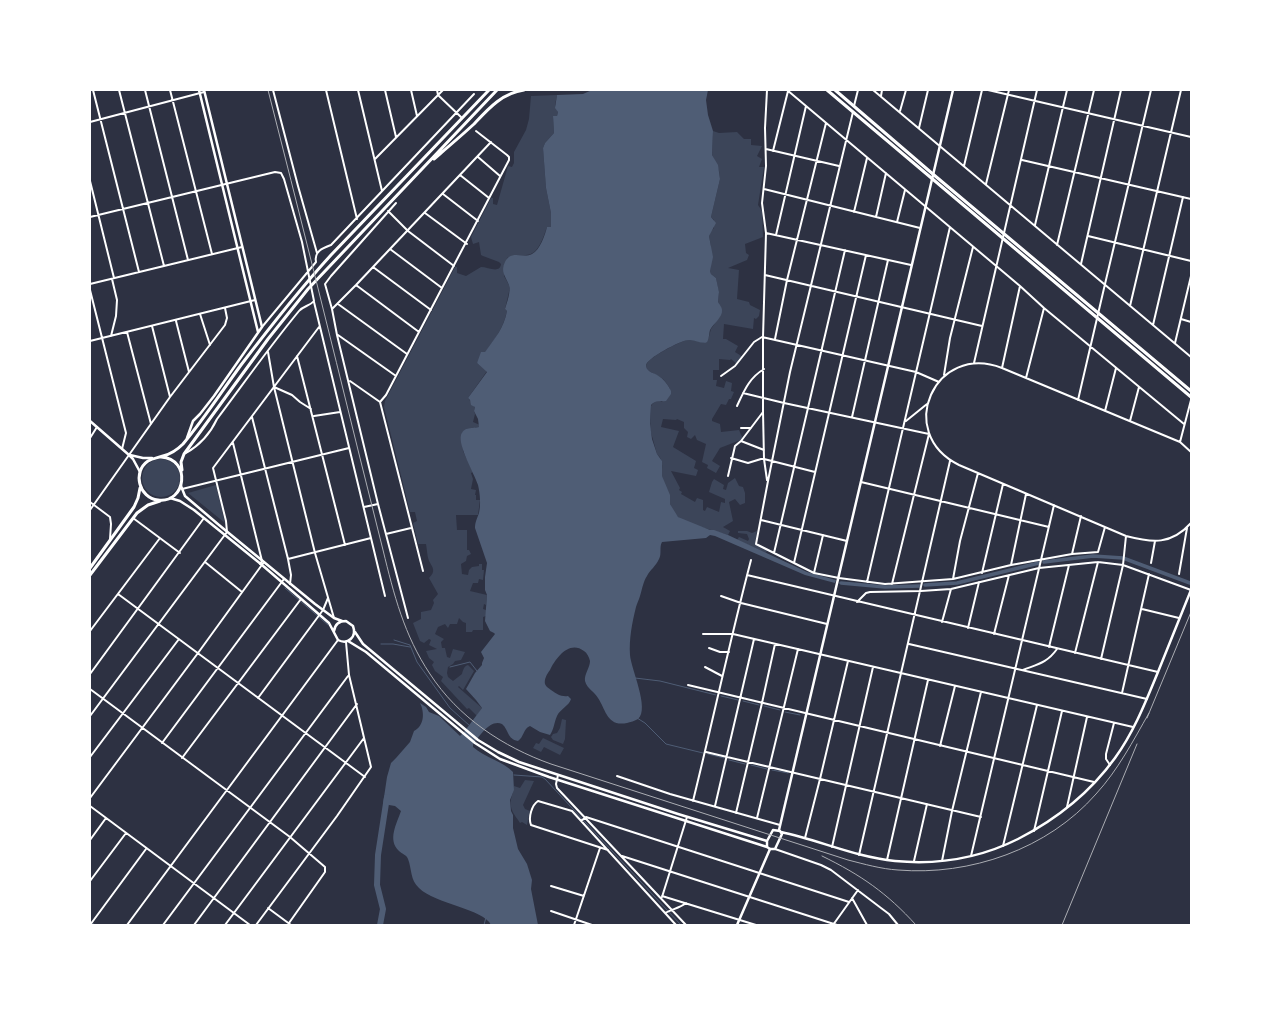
<!DOCTYPE html>
<html>
<head>
<meta charset="utf-8">
<style>
	body { margin:0 }
	#map { position:relative; width:1281px; height:1015px; overflow:hidden; background:#2d3142; font-family:"Work Sans",sans-serif }
	canvas { display:block }
	.frame { position:absolute; inset:0; border:91px solid #fff; pointer-events:none }
</style>
</head>
<body>
<div id="map">
<canvas width="1281" height="1015"></canvas>
<div class="frame"></div>
</div>
<script>
const c = document.querySelector('canvas').getContext('2d');
c.lineJoin = 'round';
function fill(path, color) {
  c.fillStyle = color;
  c.fill(path, 'evenodd');
}
function trace(path, color, width, dash) {
  c.strokeStyle = color;
  c.lineWidth = width;
  c.lineCap = dash ? 'butt' : 'round';
  c.setLineDash(dash || []);
  c.stroke(path);
}
const green = new Path2D(`
	M557,95L555,105L558,112L557,116L553,117L554,133L545,143L543,148L546,188L551,213V227H547C543,238 538,256 525,255C517,255 513,254 507,258L504,276L509,285V292L505,309L507,311C503,331 490,346 477,363L487,371L468,398L475,407L474,411L475,414L473,422L480,425L479,427L464,431L462,433L463,451L473,472L471,473L473,479L471,489L476,490L475,495H476V500H480L478,515H456L457,530H467V550H469L471,554L467,556L466,561L461,564L462,574L468,575L469,570L472,567L479,566V564H482V570H484L483,580L479,579L478,583H473L470,591L487,595L486,605L484,604L483,609L486,610V616L483,617V630H473L472,632H466V623L463,622L459,618L457,624H450L448,628L445,624L438,627L435,634L444,639L441,642L442,648H445L447,657L450,658L453,649L465,652L461,660L455,661L453,664L448,667L447,673L448,677L453,681L462,674C463,670 464,666 468,665L474,671L463,690L459,686L458,687L482,708L477,716L469,708L467,709L441,681L443,677L435,671L432,665L434,662L429,658L426,651L437,649L429,645L431,640L429,639L424,643L420,641L413,623L421,619V612L431,610L434,603L433,600L438,594L429,578C436,571 433,568 429,561C427,556 427,549 426,544H418L413,523L417,521L415,512H410L384,407L385,401L455,267H457V273L466,276L481,267C488,267 500,274 501,264L499,262L483,256L481,255L479,242L473,244L471,237L491,198H493V204L497,205L508,166L512,167L514,163V152L526,130L529,119L531,96Z
	M713,131L719,133L737,132L744,139H751V145L762,146L757,156L762,159L759,167H764L758,205L762,211L763,237L745,244L746,253L749,255L747,260L728,268L739,270L737,299L749,302L750,305L760,310L759,316L756,319L754,318L753,329L724,324L723,339H726L738,346L735,352L743,357L737,364L731,359L730,360L719,359V370H713V380H717L716,386L724,388L726,381L732,383L731,391L734,392L731,399H729L726,405L721,404L712,419V421L720,424L721,432L739,430L743,439L720,448L712,461L720,466L716,473L707,468L708,465L702,462L706,444L697,440L695,435L691,439L687,437L688,432L684,428V422L677,419L676,420L663,419L661,427L679,431L673,447L696,461L694,468L698,470L696,476L671,471L680,488L679,490L682,492L681,494L695,502L697,498L703,500V510L705,511L707,507L719,512L721,502L725,503V499L709,492L712,482L714,479L724,485L723,489L726,490L728,483L735,478L739,486L743,487L745,493V503L740,505L735,499L729,502L733,521L723,527L730,531L728,535C717,531 682,524 676,515C670,508 664,487 662,477C661,469 665,461 657,454L650,429L651,406C654,401 657,401 662,402L670,389C668,386 666,382 663,379C658,375 646,372 646,366C646,358 681,341 688,340C693,339 698,341 703,343L708,340L711,329L720,316L718,302L719,293L716,278L711,274L710,271L711,246L709,236L710,232L714,228V220L711,217L720,179L719,171L712,155Z
	M142 478a19 19 0 1 1 38 0a19 19 0 1 1-38 0Z
	M216,485L225,523L188,493Z
	M738,531H747L752,533L757,531L755,544L767,550L766,553L737,540L739,537L748,541L749,539L747,534L738,533Z
	M562,719L566,720L565,739L563,744L553,740L551,737L553,734L557,733L560,728Z
	M543,738L564,748L560,755L544,747L541,752L533,748L536,743L539,744Z
	M525,780L534,781L523,805L525,809L530,811L527,825L522,822L520,823C515,815 509,810 511,799C512,794 514,791 514,786L520,788Z`);
const water = new Path2D(`
	M592,90H708L706,100L708,115L713,131L712,155L718,165L720,179L711,217L716,223L709,236L713,257L710,271L711,274L716,278L719,292L718,302C719,304 722,307 722,310C723,317 713,324 710,330C709,334 709,340 707,342C703,345 694,339 689,340C681,340 645,359 646,366C647,373 656,373 660,377C665,380 669,387 671,391V394L666,401C660,402 655,400 651,405L650,424L652,439L657,454L662,461V476L670,495V504L678,517L710,530H714L728,535L807,572L836,580L835,583L805,575L715,536L710,535L706,538L662,542C659,547 662,554 659,559C656,566 650,570 647,576C643,582 642,590 640,596C639,600 637,603 636,607C632,623 629,639 630,655C631,669 650,709 638,719C635,721 630,722 627,723C607,727 606,710 598,698C595,692 587,689 585,681C584,674 590,668 590,661C589,657 587,653 584,651C569,640 556,658 550,670C547,674 544,679 545,684C546,687 549,688 551,690C557,694 561,697 568,696L571,699C569,706 560,709 557,716C554,723 554,729 550,735L540,732L530,726C523,729 524,737 518,741C507,739 509,730 502,724C490,719 480,736 473,744V747C484,757 504,762 513,772L514,790L510,800L511,811L513,815V828L518,849L527,864L532,880L531,889L538,925H491C484,909 435,904 419,888C410,880 412,869 408,859C407,855 402,854 399,851C387,840 397,823 401,811L395,806L383,804L387,777L391,763L396,758L410,742L414,731C424,726 425,713 420,703L426,707L429,712L439,716L460,736L464,732L482,708L476,700L466,689L475,673L482,665V663L484,658L481,652L495,634L494,633L490,631L485,621L487,595L485,590V577L487,563L475,528C475,522 477,519 479,513C481,505 480,493 478,485C474,473 458,446 461,435C464,426 473,429 479,427L478,419L474,411L475,407L471,405L470,400L468,398L487,372L477,363L481,352H485C495,338 504,328 507,311L505,309C507,302 511,292 509,285C506,277 500,272 505,262C511,249 523,259 532,254C540,250 545,235 547,227H551V213L546,188L543,148L545,143L554,133L553,116H557L558,112L555,108L557,95L583,94Z`);
const stream = new Path2D(`
	M285,588L328,625
	M394,640L410,645L417,662L450,708L470,726
	M381,644H393L410,647
	M450,667L470,662L477,671
	M635,678L660,681L716,695
	M721,696L738,700
	M743,701L759,705
	M764,706L780,710
	M785,712L800,715
	M637,718L645,723L666,744L703,753
	M708,754L724,758
	M729,760L745,764
	M751,765L767,769
	M772,770L788,773
	M514,775L542,777L545,779L681,925
	M90,921L95,925
	M484,925L486,917`);
const canal = new Path2D(`
	M1044,562L1093,556L1123,558L1190,583
	M841,583L885,587L920,586
	M925,585L957,583L1039,563`);
const river = new Path2D(`
	M380,925L383,909L377,885L378,855L387,797`);
const minor = new Path2D(`
	M93,90L139,272
	M119,90L164,266
	M145,90L188,260
	M170,90L212,254
	M273,90L298,186L317,253
	M326,90L357,219
	M358,90L382,191
	M385,90L396,137
	M411,90L417,116
	M437,90L438,95L462,118
	M767,90L765,128L766,166L762,203L766,233L763,337V412L764,459L767,480
	M787,90L1020,286L1044,308L1184,424
	M873,90L1191,357
	M988,90L1191,137
	M881,96L882,90
	M854,106L858,90
	M900,111L906,90
	M853,112L790,372L768,481L756,544L814,573L839,578L885,584L953,579L1011,565L1072,554L1081,516
	M90,122L204,92
	M919,128L928,90
	M766,149L839,166
	M773,151L788,91
	M478,157L500,176
	M375,159L443,90
	M1022,160L1191,199
	M964,166L982,90
	M460,175L489,198
	M90,181L114,278
	M986,184L1009,90
	M764,189L920,228
	M443,194L478,221
	M396,203L331,276L325,284L332,309L337,335L378,504L408,618
	M388,211L408,231L454,266
	M854,212L867,158
	M425,213L467,244
	M90,217L275,172L281,173L284,179L302,242L314,301C310,306 303,306 299,311C270,346 244,383 217,419C210,434 200,445 186,453
	M876,217L886,173
	M897,222L905,190
	M1035,225L1067,90
	M766,233L911,265
	M776,235L806,106
	M1088,236L1191,261
	M1057,245L1094,90
	M390,249L442,288
	M1081,264L1121,90
	M373,267L431,310
	M765,275L982,326
	M90,284L242,247
	M356,285L419,332
	M90,290L126,433L122,449
	M314,302L385,596
	M338,304L407,354
	M1130,306L1181,90
	M332,309L356,285L491,142
	M200,314L210,345
	M1181,319L1191,322
	M176,321L189,372
	M1153,325L1183,197
	M152,326L170,397
	M262,327L316,262C314,251 323,248 331,245L474,94
	M127,332L151,424
	M338,335L396,376
	M111,336L116,316L117,300L112,279
	M775,339L787,280L826,123
	M90,341L255,300
	M1175,343L1191,276
	M268,352L274,387L315,553L334,618
	M297,356L345,545
	M974,363L1037,90
	M1002,368L1020,286
	M944,375L950,338L973,247
	M721,376L735,366L754,342L762,337L916,372L939,382
	M1026,378L1044,308
	M350,381L380,402
	M274,387L292,395L300,402L311,409
	M743,393L784,403L929,434L892,584
	M1078,400L1105,284L1151,90
	M380,402L386,395L509,160V157L507,155L476,131
	M380,402L423,571
	M737,406C744,391 749,378 764,369
	M1105,411L1116,368
	M314,416L340,412
	M252,417L288,559L291,575L290,584
	M852,417L888,260
	M906,421L927,404
	M1130,421L1139,387
	M741,428H751
	M90,438L97,427
	M741,441L763,412
	M1180,442L1191,400
	M233,443L262,561L260,564
	M1191,452L1180,442L1002,368C935,342 894,433 959,465L1126,536C1153,543 1171,545 1191,523
	M731,458L748,463L761,459H764L815,472
	M728,476L735,446L741,441L764,450
	M861,482L1049,527
	M182,489L349,448
	M90,502L110,517L111,524L110,539
	M364,507L378,504
	M90,510L170,397L225,325L227,318L225,308
	M133,518L180,553
	M761,520L847,541
	M386,534L411,528
	M774,553L845,250
	M1072,554L1098,552L1105,527
	M288,559L371,538
	M205,562L242,592
	M794,563L866,255
	M1151,563L1155,541
	M1011,565L1026,494
	M814,573L823,535
	M982,573L1003,484
	M1179,574L1187,528
	M747,575L1158,672
	M953,579L960,541L978,473
	M867,582L950,227
	M118,594L365,777
	M721,596L741,603L827,624
	M857,602L866,593L870,592L921,591L951,589L1039,568L1098,562L1123,565L1191,590
	M1142,609L1179,618
	M942,622L951,589
	M968,628L979,582
	M90,631L160,538
	M703,634H733L1133,727
	M994,634L1009,575
	M909,644L1147,699
	M1049,647L1069,565
	M709,648L720,652H729
	M1075,653L1098,562
	M1101,659L1123,565L1126,536
	M705,667L722,676
	M1023,670C1038,664 1047,663 1057,649
	M90,674L204,518
	M688,685L1094,782
	M90,689L290,837L325,867V872L289,923
	M1122,693L1149,574
	M258,698L323,610L328,598
	M90,716L227,532L226,521L213,468L319,327
	M162,743L284,579
	M940,746L955,686
	M706,752L981,817
	M90,757L179,639
	M182,758L301,599
	M1110,765L1106,759V754L1114,723
	M558,775L556,784L557,788L686,925
	M617,776L670,794L780,825
	M90,798L198,653L264,562
	M693,801C713,720 730,640 751,560
	M90,806L250,925
	M715,806L754,639
	M1067,807L1087,717
	M736,813L762,703L775,644
	M757,818L798,649
	M581,821L586,817L849,902
	M1034,831L1062,711
	M805,838L820,779L848,661
	M90,840L106,818
	M1003,846L1037,705
	M832,847L873,667
	M775,849L821,865L831,870L881,908L889,914L898,925
	M608,850L531,825C528,817 532,805 538,801L572,811L676,925
	M859,855L950,461
	M622,856L837,925
	M971,856L1054,505
	M887,860L928,680
	M914,861L927,804
	M942,861L952,811L981,692
	M90,881L126,833
	M551,886L584,896
	M662,896L756,925
	M662,897L687,817
	M852,898L867,925
	M268,908L291,925
	M551,911L592,925
	M665,913C672,909 680,908 686,903
	M90,925L146,849
	M127,925L338,640
	M163,925L348,676
	M194,925L357,704
	M225,925L364,738
	M256,925L337,816L371,767L349,675L346,642
	M574,925L600,848
	M833,925L858,890`);
const tertiary = new Path2D(`
	M199,90L258,332
	M90,421L129,455L133,459L140,472
	M187,438L193,421L200,414L214,396L262,327L204,90
	M130,455L143,458H152
	M779,830L953,90
	M737,925L770,849`);
const secondary = new Path2D(`
	M181,486L185,496L219,525L315,604L334,618L342,621
	M170,498L180,501L194,510L262,565L329,623L338,640C348,645 357,637 353,626L346,621C339,621 335,624 334,631
	M355,632L363,644L478,740L498,752L519,762L678,814L767,841
	M348,641L366,652L475,743L500,759L549,777L767,847L770,849H775L782,834L780,831L773,830L767,841V847
	M781,832C819,840 855,857 895,861C937,865 980,858 1018,839C1057,819 1089,794 1115,758C1134,732 1146,701 1158,672C1169,645 1180,618 1191,590`);
const primary = new Path2D(`
	M827,90L1191,397
	M835,90L934,175L1191,391
	M434,159C448,147 461,136 474,124C488,109 502,93 524,90
	M161,457C192,459 186,504 158,500C139,498 132,472 148,461C153,458 157,458 163,456C171,454 177,450 183,444C204,419 222,391 241,365C270,327 299,290 331,255L489,90
	M182,470L181,462L184,454L268,339L308,289L497,90
	M90,568L134,507L138,498L140,488
	M90,575L137,513L148,505L160,501`);
const rail = new Path2D(`
	M268,90C299,211 329,332 359,454C367,486 375,518 383,550C394,595 404,635 430,674C458,717 503,747 551,764L848,860C864,864 881,869 898,870C970,876 1048,849 1096,794C1118,770 1133,741 1149,713
	M1147,718L1191,612
	M822,856C861,875 887,893 916,925
	M1062,925L1137,744`);
fill(green, '#3c4559');
fill(water, '#4f5d75');
trace(stream, '#4f5d75', 1);
trace(canal, '#4f5d75', 3.5);
trace(river, '#4f5d75', 6);
trace(minor, '#fff', 2);
trace(tertiary, '#fff', 2.5);
trace(secondary, '#fff', 2.5);
trace(primary, '#fff', 3);
trace(rail, '#abadb3', 1);
</script>
</body>
</html>
